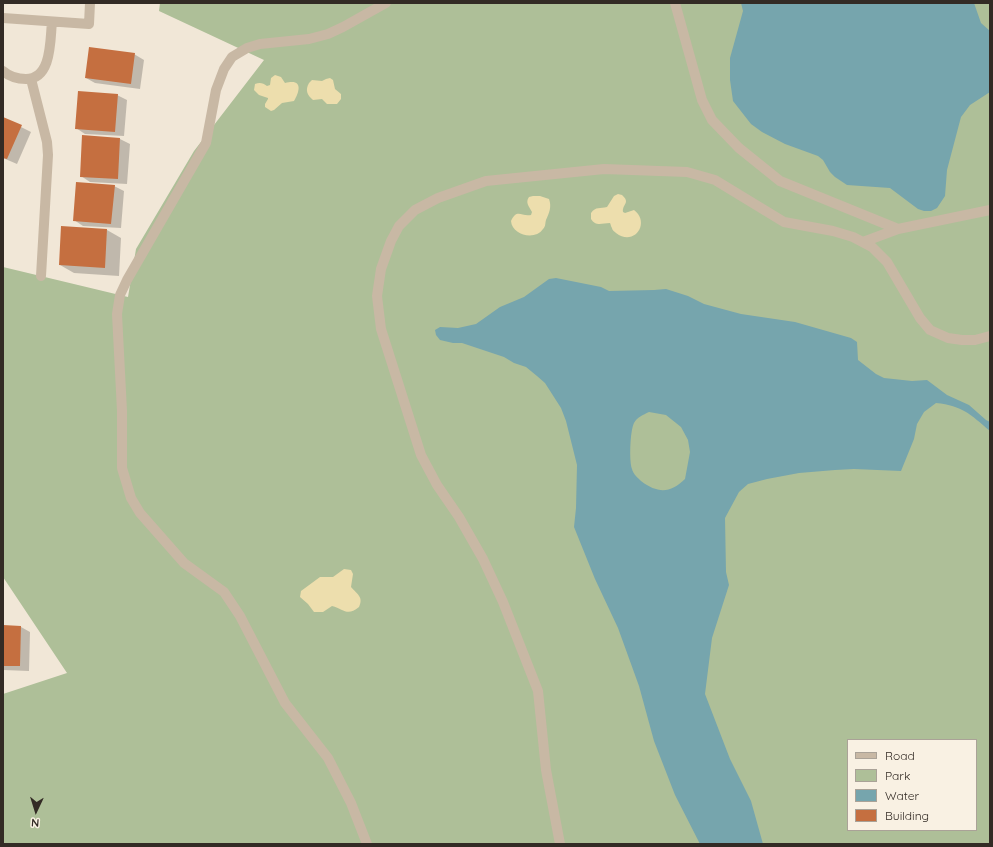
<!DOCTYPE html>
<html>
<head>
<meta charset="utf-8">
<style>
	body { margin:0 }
	#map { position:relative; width:993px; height:847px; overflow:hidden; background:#f1e7d7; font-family:Quicksand,sans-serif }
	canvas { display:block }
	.frame { position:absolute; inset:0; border:4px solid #332b25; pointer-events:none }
	.legend { position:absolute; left:847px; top:739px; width:130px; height:92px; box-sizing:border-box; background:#f9f1e3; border:1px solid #aaa297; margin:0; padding:5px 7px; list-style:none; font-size:12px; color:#332b25 }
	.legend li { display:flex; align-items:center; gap:8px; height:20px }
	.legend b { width:20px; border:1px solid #aaa297 }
	.north { position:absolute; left:16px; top:791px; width:40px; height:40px; -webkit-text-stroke:3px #f9f1e3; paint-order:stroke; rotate:184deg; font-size:11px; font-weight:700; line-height:16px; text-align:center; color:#332b25 }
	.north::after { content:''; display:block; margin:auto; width:14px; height:18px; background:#332b25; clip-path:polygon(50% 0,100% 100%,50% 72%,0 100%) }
</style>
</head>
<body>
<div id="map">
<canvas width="993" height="847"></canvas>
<div class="frame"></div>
<ul class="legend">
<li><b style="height:5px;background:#c8b8a4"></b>Road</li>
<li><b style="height:11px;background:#aebf98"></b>Park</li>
<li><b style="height:11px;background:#76a5ad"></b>Water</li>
<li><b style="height:11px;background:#c56f40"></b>Building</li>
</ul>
<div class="north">N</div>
</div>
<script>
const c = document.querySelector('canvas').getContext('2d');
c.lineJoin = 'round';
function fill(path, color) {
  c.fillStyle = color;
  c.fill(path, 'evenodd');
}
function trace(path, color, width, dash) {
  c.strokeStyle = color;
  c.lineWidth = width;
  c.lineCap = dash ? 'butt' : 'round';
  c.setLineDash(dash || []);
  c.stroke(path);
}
const green = new Path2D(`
	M160,3H990V844H3V694L67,673L3,577V267L128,297L136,249L194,151L264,60L159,11ZM848,740H976V830H848Z`);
const sand = new Path2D(`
	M275,75L281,77L285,83C303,78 300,91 294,101L282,103L274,110L271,111L265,107V104L268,99V98L259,95L254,90L255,84C260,82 263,83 267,86L270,85L271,78Z
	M326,79L330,78L333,80L335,89L341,94V99L337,104H327L322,99L313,100C307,95 305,90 309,83L312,80L322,81Z
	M618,194L622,195C631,203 622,204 623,212L625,213L634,210C651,223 634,247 616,233C615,232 612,230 612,228C611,227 611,225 610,223C602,223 596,227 591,219V213C596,206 600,209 607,207L614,196Z
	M533,196H540L549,199C552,207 549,213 546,220C545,223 546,226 543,229C535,241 512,235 511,221C517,208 521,217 531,215L532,212C529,206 525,203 529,197Z
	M344,569L351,570L353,574L351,587C357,594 364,597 359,607C347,617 344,609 332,606L323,612H314L308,604L300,597L301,591L320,577H333Z`);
const water = new Path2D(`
	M741,3H974L981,23L990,31V92L970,105L961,117L947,170L945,196L937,208L931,211H924L918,209L890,188L847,185L835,177L830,172L823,160L818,156L785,144L762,132L751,124L733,101L730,80V58L743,11Z
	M556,278L601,287L609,291L654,290L666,289L688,296L704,304L741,314L795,322L851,338L857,342L858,360L876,374L884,378L912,381L927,380L947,395L969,405L986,420L990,422V431C970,414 963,406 936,403L924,412L917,424L914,439L901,471L854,469L835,470L799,473L767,479L748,484L739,492L725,518L726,572L729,585L712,638L705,694L730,759L751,801L763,844H700L675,795L654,741L639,686L618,628L595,579L574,527L576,508L577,465L566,421L561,408L545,383L537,376L526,367L514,363L504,357L462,343H453L440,340L436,335L435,330L440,327L458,328L476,324L500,307L524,297L549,279ZM649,412L666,415L681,427L688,440L690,452L685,479C671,493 658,494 641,481C638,478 633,474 632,469C629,461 630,431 634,423C637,417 643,415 649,412Z`);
const shadow = new Path2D(`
	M134,54L144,60L140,89L95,83L86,78Z
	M117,95L127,100L124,136L85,134L76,128Z
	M3,118L31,132L17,164L3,158Z
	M83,136L120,139L130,144L127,184L90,182L81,176Z
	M114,186L124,191L121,228L83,226L74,220Z
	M107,230L121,238L119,276L74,273L60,265Z
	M3,626L21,627L30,632L29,671L3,670Z`);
const building = new Path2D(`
	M89,47L135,53L131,84L85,78Z
	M78,91L118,94L115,132L75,129Z
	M3,117L22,125L7,159L3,158Z
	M82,135L120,138L118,179L80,177Z
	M76,182L115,185L111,224L73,221Z
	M61,226L107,229L105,268L59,265Z
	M3,625L21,626L20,666H3Z`);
const minor = new Path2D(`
	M675,3L702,100L712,120L739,148L780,181L898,229L990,210
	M3,18L89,24L90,3
	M3,71C10,77 17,79 26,79C52,79 50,40 52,22
	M31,79L47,142L48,155L41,276
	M863,242L898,229
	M367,844L351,803L328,758L285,703L240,616L224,592L184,563L140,513L131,498L122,468V411L117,314L120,295L127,280L206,143L216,90L224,69L232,57L247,48L260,44L309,39L328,34L343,27L386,3
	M560,844L546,770L538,691L503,602L483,559L459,517L437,485L421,455L381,329L377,296L381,269L391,241L399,226L415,210L438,198L486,181L604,169L687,172L715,180L784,222L833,231L853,237L872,247L887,262L920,318L930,330L948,338L962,340H975L990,336`);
fill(green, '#aebf98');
fill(sand, '#eddead');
fill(water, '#76a5ad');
fill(shadow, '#0003');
fill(building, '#c56f40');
trace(minor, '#c8b8a4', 10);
</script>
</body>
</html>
